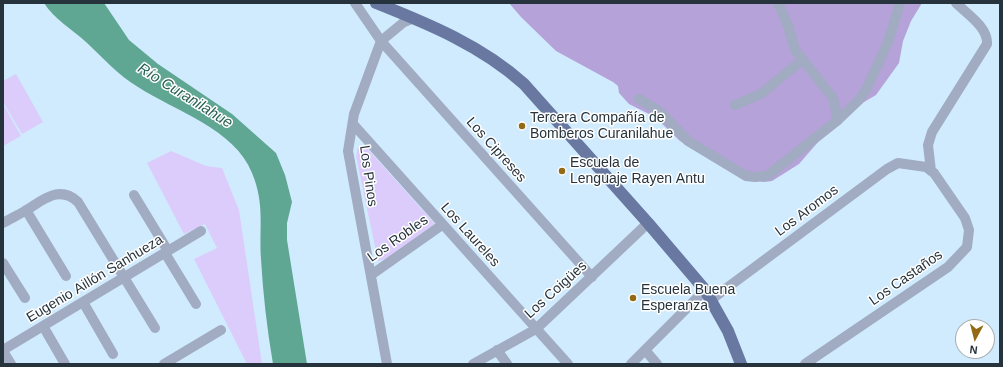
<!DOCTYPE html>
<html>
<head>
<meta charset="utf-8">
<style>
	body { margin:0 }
	#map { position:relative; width:1003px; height:367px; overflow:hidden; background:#d0ebfd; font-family:Arial,sans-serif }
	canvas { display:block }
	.frame { position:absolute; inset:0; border:4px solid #26333c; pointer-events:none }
	.north { position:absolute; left:955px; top:319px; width:40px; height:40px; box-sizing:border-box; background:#fff; border:1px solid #a8adb1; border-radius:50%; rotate:187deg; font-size:11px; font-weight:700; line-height:16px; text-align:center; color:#26333c }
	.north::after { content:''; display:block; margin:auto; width:14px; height:18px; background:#936a14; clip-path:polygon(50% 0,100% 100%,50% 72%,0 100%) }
</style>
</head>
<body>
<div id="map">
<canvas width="1003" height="367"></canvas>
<div class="frame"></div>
<div class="north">N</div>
</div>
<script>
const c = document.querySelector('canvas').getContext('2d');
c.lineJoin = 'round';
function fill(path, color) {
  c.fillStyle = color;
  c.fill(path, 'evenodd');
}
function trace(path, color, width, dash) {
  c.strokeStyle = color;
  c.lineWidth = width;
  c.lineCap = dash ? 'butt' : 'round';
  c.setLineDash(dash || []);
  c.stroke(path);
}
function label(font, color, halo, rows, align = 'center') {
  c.font = font + ' Arial,sans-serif';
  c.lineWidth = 3;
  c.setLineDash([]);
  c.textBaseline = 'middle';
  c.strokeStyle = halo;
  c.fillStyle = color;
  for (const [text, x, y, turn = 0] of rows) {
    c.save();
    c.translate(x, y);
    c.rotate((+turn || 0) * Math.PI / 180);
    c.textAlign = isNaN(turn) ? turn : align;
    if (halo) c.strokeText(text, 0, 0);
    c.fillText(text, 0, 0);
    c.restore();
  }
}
const green = new Path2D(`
	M16,74L43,122L22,134L3,102V81Z
	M3,104L21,136L3,146Z
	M365,146L435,224L387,259L378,261L356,156L358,147Z
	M171,151L206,166L222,168L239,210L262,364H247L194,259L217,248L205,224L184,234L147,163Z`);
const forest = new Path2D(`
	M509,3H922L911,21L903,41L899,63L876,95L859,105L825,134L799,164L772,181L764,182L744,178L680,141L655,117L629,104L619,93L618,86L613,82L556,51L521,17Z`);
const water = new Path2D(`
	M44,3H104L129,40L158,64L232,114L276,153L285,175L292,202L287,223V240L307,364H273C267,329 263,294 261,259C259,227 265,204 252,173C235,129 175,111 138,87C118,75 103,58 86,42C72,29 54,19 44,3Z`);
const minor = new Path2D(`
	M355,3L381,41L592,277
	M778,3L788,26L795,50L833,98L838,120
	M381,41L354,114L348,151L387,364
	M381,41L404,22L414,18
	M639,99L659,111L688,141L746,176L755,177L767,176L838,120L859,100L866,90L888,42L900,3
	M735,105L761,94L802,60
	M353,124L568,364
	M931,171L928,145L932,132L987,44C988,27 967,14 956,3
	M134,195L168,251
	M26,210L66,276
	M3,223C10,219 18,215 25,211C42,201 59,184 78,202L155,328
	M165,253L196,304
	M3,263L25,298
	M371,275L442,225
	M712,299L887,169L898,163L926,167L934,173L965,218L969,230L967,247L948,267L805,364
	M83,302L113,354
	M43,326L65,364
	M3,350L201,231
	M497,350L507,364
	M645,350L657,364
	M3,351L11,364
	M164,364L221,330
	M473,364L536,329L648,223
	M631,364L705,290`);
const major = new Path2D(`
	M376,3C429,24 482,46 524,84L648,223L705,290L728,331L741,364`);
const markers = [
	[522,126,4,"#936a14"],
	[562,171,4,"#936a14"],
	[633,298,4,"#936a14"]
];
const poiNames = [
	["Tercera Compañía de",530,118],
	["Bomberos Curanilahue",530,134],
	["Escuela de",570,163],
	["Lenguaje Rayen Antu",570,179],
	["Escuela Buena",641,290],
	["Esperanza",641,306]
];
const streetNames = [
	["Los Cipreses",496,150,48],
	["Los Pinos",368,176,82],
	["Los Aromos",807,211,-37],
	["Los Laureles",470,235,48],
	["Los Robles",398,239,-35],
	["Los Castaños",906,278,-35],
	["Eugenio Aillón Sanhueza",95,279,-31],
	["Los Coigües",556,290,-42]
];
const waterNames = [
	["Río Curanilahue",185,96,32]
];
fill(green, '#dbccfc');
fill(forest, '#b4a2d8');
fill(water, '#5fa693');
trace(minor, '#a1abc2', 10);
trace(major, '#6878a1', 12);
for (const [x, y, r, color] of markers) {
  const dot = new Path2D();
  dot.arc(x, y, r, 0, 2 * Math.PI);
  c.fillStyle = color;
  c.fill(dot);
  trace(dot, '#fff', 1.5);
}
label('14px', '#26333c', '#fff', poiNames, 'left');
label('14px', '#26333c', '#fff', streetNames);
label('italic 15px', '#286153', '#fff', waterNames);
</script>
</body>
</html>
